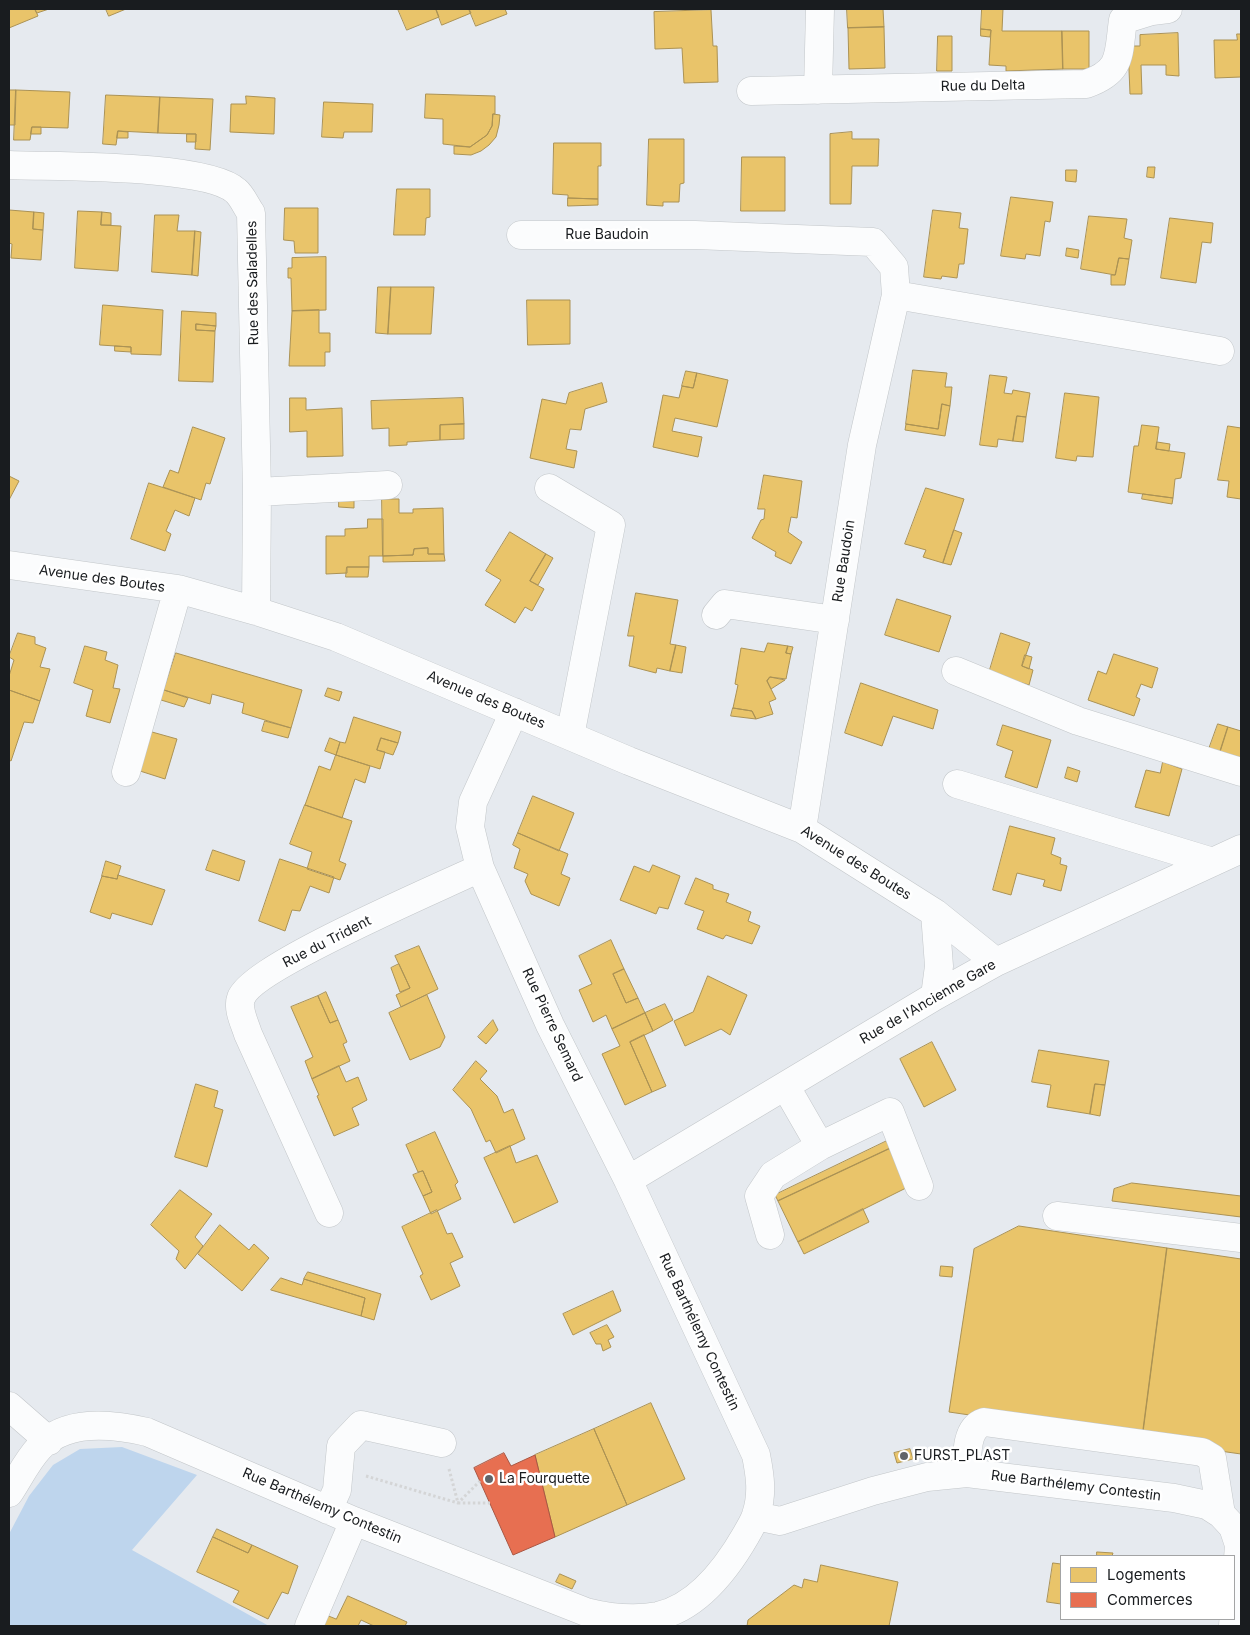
<!DOCTYPE html>
<html>
<head>
<meta charset="utf-8">
<style>
	body { margin:0 }
	#map { position:relative; width:1250px; height:1635px; overflow:hidden; background:#e6eaef; font-family:Inter,sans-serif }
	canvas { display:block }
	.frame { position:absolute; inset:0; border:10px solid #191c1f; pointer-events:none }
	.legend { position:absolute; left:1060px; top:1555px; width:175px; height:65px; box-sizing:border-box; background:#fff; border:1px solid #a3a4a5; margin:0; padding:6px 9px; list-style:none; font-size:15px; color:#191c1f }
	.legend li { display:flex; align-items:center; gap:10px; height:25px }
	.legend b { width:25px; border:1px solid #a3a4a5 }
</style>
</head>
<body>
<div id="map">
<canvas width="1250" height="1635"></canvas>
<div class="frame"></div>
<ul class="legend">
<li><b style="height:14px;background:#e9c46a"></b>Logements</li>
<li><b style="height:14px;background:#e76f51"></b>Commerces</li>
</ul>
</div>
<script>
const c = document.querySelector('canvas').getContext('2d');
c.lineJoin = 'round';
function fill(path, color) {
  c.fillStyle = color;
  c.fill(path, 'evenodd');
}
function trace(path, color, width, dash) {
  c.strokeStyle = color;
  c.lineWidth = width;
  c.lineCap = dash ? 'butt' : 'round';
  c.setLineDash(dash || []);
  c.stroke(path);
}
function label(font, color, halo, rows, align = 'center') {
  c.font = font + ' Inter,sans-serif';
  c.lineWidth = 5;
  c.setLineDash([]);
  c.textBaseline = 'middle';
  c.strokeStyle = halo;
  c.fillStyle = color;
  for (const [text, x, y, turn = 0] of rows) {
    c.save();
    c.translate(x, y);
    c.rotate((+turn || 0) * Math.PI / 180);
    c.textAlign = isNaN(turn) ? turn : align;
    if (halo) c.strokeText(text, 0, 0);
    c.fillText(text, 0, 0);
    c.restore();
  }
}
const green = new Path2D(`
	M122,1447L197,1475L132,1550L269,1626H9V1534L29,1496L53,1465L80,1449Z`);
const homes = new Path2D(`
	M9,9H35L38,16L9,28Z
	M35,9H49L37,13Z
	M106,9H126L109,16Z
	M398,9H436L439,17L407,30Z
	M436,9H469L471,13L442,25Z
	M469,9H505L507,14L476,26Z
	M847,9H883L884,27L848,28Z
	M982,9H1003L1002,31H1062L1063,69L1006,71V66L989,65L991,30L981,29Z
	M711,10L713,46H717L718,82L684,83L682,48L655,49L654,12Z
	M884,27L885,68L849,69L848,28Z
	M981,29L991,30L990,37L981,36Z
	M1062,31H1089V69H1063Z
	M1178,33L1179,76L1166,75V65H1141L1142,94H1130L1128,46H1140V35Z
	M1237,34H1241V77L1215,78L1214,40H1237Z
	M938,36H952V71H937Z
	M9,90H16L15,125H9Z
	M16,90L70,92L68,128L32,127L30,140H14Z
	M426,94L495,96V114H493L492,126L487,135L470,147L443,144V119L425,118Z
	M106,95L160,97L158,133L118,131L116,145L103,144Z
	M246,96L275,98L274,134L230,132L231,104H246Z
	M160,97L213,99L210,150L195,149L196,134L158,133Z
	M324,102L373,104L372,132H344L343,138L322,137Z
	M493,114L500,115L499,125L496,137L489,145L481,151L471,155L454,154V146L470,147L487,135L492,126Z
	M32,127H41V134H31Z
	M118,131L128,132V138H117Z
	M852,132V139H879L878,166H852L851,204H830V134Z
	M187,134H196V142H187Z
	M649,139H684V183L680,184L679,202H663V206L647,205Z
	M554,143H601V166H598V199L568,198V195L553,194Z
	M742,157H785V211H741Z
	M1148,167H1155L1154,178L1147,177Z
	M1066,170H1077L1076,182L1066,181Z
	M397,189H430V217L426,218L425,235H394Z
	M1011,197L1053,202L1050,222L1045,221L1040,256L1026,254L1025,259L1001,256Z
	M568,198L598,199V205L568,206Z
	M285,208H318V253H295L294,241L284,240Z
	M9,210L34,212L33,229L43,230L41,260L11,258L12,244L9,243Z
	M933,210L961,213L959,228L968,229L964,264H959L957,278L942,276L941,279L924,277Z
	M78,211L102,212L101,225L121,226L118,271L75,268Z
	M34,212L44,213L43,230L33,229Z
	M102,212L111,213V225H101Z
	M155,215H179L177,231H195L192,275L152,272Z
	M1089,216L1127,219L1124,238L1132,240L1129,259L1119,258L1115,275L1081,269Z
	M1170,218L1213,223L1211,243L1202,242L1196,283L1161,278Z
	M195,231L201,232L198,276L192,275Z
	M1067,248L1079,250L1078,258L1066,256Z
	M326,257V310L292,311L291,278H288V268H292V258Z
	M1119,258L1129,259L1125,285H1111V275H1115Z
	M378,287H391L388,334L376,333Z
	M391,287H434L431,334H388Z
	M527,300H570V344L528,345Z
	M103,305L163,310L161,355L131,354V347L100,345Z
	M319,310V333H330V352H325V366H289L292,311Z
	M182,311L216,313V326L196,324V330L215,331L213,382L179,381Z
	M196,324L216,326L215,331L196,330Z
	M115,346L131,347V352L115,351Z
	M913,370L947,373L945,387H952L950,406L942,404L938,429L906,424Z
	M686,371L697,373L693,388L682,386Z
	M697,373L728,380L717,427L675,418L672,431L702,437L698,457L653,447L663,395L679,398L682,386L693,388Z
	M990,375L1007,377L1004,393L1012,394L1013,390L1030,393L1026,417L1017,416L1013,441L998,439L997,447L980,445Z
	M602,383L607,402L585,409L581,430L570,429L566,449L577,451L574,468L530,458L542,399L566,404L569,393Z
	M1065,393L1099,397L1093,457L1077,456L1076,461L1056,458Z
	M290,398H306V410L342,408L343,456L307,457V431L290,432Z
	M463,398L464,424L440,425V440L407,442V445L389,446V428L372,429L371,401Z
	M942,404L950,406L945,436L905,430L906,424L938,429Z
	M1017,416L1026,417L1023,442L1013,441Z
	M464,424V439L440,440V425Z
	M1142,425L1159,427L1156,449L1185,453L1181,478L1175,479L1173,498L1128,492L1134,446H1138Z
	M1228,426L1241,428V499L1227,497L1229,481L1218,480Z
	M193,427L225,438L210,484L206,483L201,500L163,487L170,470L178,473Z
	M1157,442L1170,444L1169,451L1156,449Z
	M764,475L802,481L797,518L791,517L788,532L802,542L791,564L775,556L776,552L752,538L761,520L764,519L765,509H758Z
	M9,476L19,481L9,500Z
	M149,483L195,498L189,516L175,510L166,531L171,534L165,551L131,539Z
	M926,488L964,499L943,563L923,557L926,550L905,544Z
	M1143,494L1173,498L1172,504L1142,499Z
	M339,499H354V508L339,507Z
	M382,499H399V513H413V509L443,508L444,554H428V548L414,549L413,555L383,556Z
	M368,519H383V556H369V567H347V573L326,574V536H345V529L367,528Z
	M954,530L962,533L951,565L943,563Z
	M510,532L546,554L530,581L544,589L532,611L525,607L515,623L485,605L501,580L486,571Z
	M428,548V554H444L445,561L383,562V556L413,555L414,549Z
	M546,554L553,558L538,585L530,581Z
	M347,567H369L368,577H346Z
	M636,593L678,600L670,644L676,645L670,671L657,668L656,673L629,666L634,636H628Z
	M897,599L951,616L939,652L885,635Z
	M18,633L35,637V644L46,648L40,667L50,669L40,701L9,690V676L14,660L9,657Z
	M1001,633L1030,643L1022,666L1033,670L1029,685L989,673Z
	M768,643L788,646L786,653L791,654L786,679L770,677L767,681L776,699L769,702L773,714L756,719L752,711L733,708L738,685L735,684L741,648L764,652Z
	M676,645L686,647L682,673L670,671Z
	M85,646L107,652L105,660L118,665L113,688L120,689L110,723L86,716L93,690L74,683Z
	M788,646L793,647L791,654L786,653Z
	M176,653L302,690L291,728L242,713L244,703L212,694L210,704L164,690Z
	M1114,654L1158,668L1152,688L1141,684L1136,697L1140,699L1134,716L1088,700L1098,671L1106,674Z
	M1025,655L1032,657L1029,669L1022,666Z
	M770,677L785,680L771,689L767,681Z
	M861,683L938,710L933,729L893,716L882,746L845,733Z
	M328,688L342,692L339,701L325,696Z
	M9,690L40,701L33,723L24,722L11,761L9,760Z
	M164,690L188,698L184,707L161,700Z
	M733,708L752,711L756,719L731,716Z
	M354,717L401,732L398,743L381,738L377,750L385,752L380,769L336,755L340,742L345,743Z
	M265,721L291,728L288,738L262,731Z
	M1218,724L1228,727L1220,752L1209,749Z
	M1003,725L1051,740L1037,788L1005,777L1013,751L997,745Z
	M1228,727L1241,731V759L1220,752Z
	M152,732L177,739L165,779L140,771Z
	M330,738L340,742L336,755L325,751Z
	M381,738L398,743L393,755L377,750Z
	M336,755L370,766L365,783L355,779L342,818L305,805L319,766L330,770Z
	M1163,762L1182,769L1169,816L1135,807L1146,770L1160,773Z
	M1068,767L1080,771L1077,782L1065,778Z
	M533,796L574,813L559,851L518,833Z
	M305,805L352,821L339,861L346,864L340,880L307,869L312,852L290,844Z
	M1010,826L1055,838L1051,854L1061,858L1060,864L1067,866L1061,891L1043,886L1045,880L1017,873L1011,895L993,890Z
	M518,833L568,854L561,874L570,878L559,906L531,894L525,881L528,874L514,868L520,849L513,845Z
	M213,850L245,861L239,881L206,870Z
	M280,859L334,877L329,893L310,886L300,911L292,910L285,931L259,921Z
	M106,861L121,866L117,879L102,876Z
	M653,865L680,876L668,909L659,907L656,914L620,900L634,866L649,872Z
	M118,875L165,890L152,925L112,913L110,919L90,912L102,876L117,879Z
	M696,878L713,885V889L729,894L726,902L751,912L748,921L760,926L752,944L726,935L723,939L697,929L704,911L685,904Z
	M611,940L624,969L613,974L626,1003L638,998L645,1013L612,1029L606,1015L593,1022L579,990L592,984L579,956Z
	M419,946L438,989L401,1007L396,995L410,988L395,956Z
	M399,964L410,988L400,992L391,968Z
	M624,969L638,998L626,1003L613,974Z
	M708,976L747,995L730,1035L721,1029L685,1046L674,1021L693,1012Z
	M326,992L338,1020L330,1023L318,996Z
	M427,995L445,1037L440,1047L410,1060L389,1013Z
	M318,996L330,1023L338,1020L347,1042L343,1044L350,1061L312,1079L305,1061L313,1057L291,1007Z
	M665,1004L673,1020L653,1031L645,1013Z
	M645,1013L653,1031L630,1042L652,1092L625,1105L602,1054L620,1046L612,1029Z
	M493,1020L498,1030L486,1044L478,1037Z
	M644,1035L666,1086L652,1092L630,1042Z
	M932,1042L956,1090L924,1107L900,1059Z
	M1039,1050L1109,1061L1105,1085L1095,1084L1090,1114L1047,1107L1051,1085L1032,1082Z
	M476,1061L487,1071L480,1079L497,1096L504,1113L513,1109L525,1139L496,1153L490,1140L486,1142L471,1109L453,1090Z
	M339,1066L346,1082L358,1077L367,1100L352,1108L359,1125L334,1136L317,1096L319,1095L312,1079Z
	M196,1084L218,1091L214,1107L223,1110L207,1167L175,1157Z
	M1095,1084L1105,1085L1100,1116L1090,1114Z
	M435,1132L458,1182L455,1185L461,1199L431,1214L423,1196L432,1192L423,1171L418,1172L406,1145Z
	M889,1140L893,1147L778,1201L775,1195Z
	M510,1146L516,1163L537,1155L558,1202L514,1223L484,1158Z
	M893,1147L912,1185L798,1242L778,1201Z
	M423,1171L432,1192L423,1196L413,1175Z
	M1132,1183L1241,1196V1217L1112,1201L1114,1189Z
	M180,1190L212,1214L195,1237L203,1246L185,1269L176,1259L179,1251L151,1225Z
	M863,1209L869,1222L804,1254L798,1242Z
	M437,1210L447,1234L452,1233L463,1257L450,1263L460,1286L431,1300L420,1276L423,1274L402,1227Z
	M220,1225L249,1250L254,1244L269,1258L242,1291L198,1254Z
	M1019,1226L1167,1248L1142,1440L949,1412L974,1249Z
	M1167,1248L1241,1259V1454L1142,1440Z
	M941,1266L953,1267L952,1277L940,1276Z
	M308,1272L381,1294L374,1320L361,1316L365,1298L304,1279Z
	M281,1278L302,1285L304,1279L365,1298L361,1316L271,1290Z
	M613,1291L621,1311L573,1335L563,1314Z
	M607,1325L614,1337L608,1340L611,1347L603,1351L601,1344H596L590,1333Z
	M651,1403L685,1479L627,1505L594,1429Z
	M594,1429L627,1505L555,1537L535,1455Z
	M910,1449L913,1459L897,1463L894,1453Z
	M217,1529L252,1545L248,1553L213,1537Z
	M213,1537L248,1553L252,1545L298,1566L288,1594L282,1592L268,1619L233,1602L239,1591L197,1572Z
	M1097,1552L1113,1553L1112,1556H1097Z
	M1053,1563L1061,1564V1604L1047,1602Z
	M821,1565L898,1582L889,1626H747L748,1620L794,1585L802,1588L804,1579L817,1582Z
	M560,1574L576,1581L572,1589L556,1582Z
	M348,1596L407,1622L405,1626H374L361,1620L358,1626H321L326,1615L336,1619Z`);
const shops = new Path2D(`
	M504,1453L511,1466L535,1455L555,1537L513,1555L474,1468Z`);
const path = new Path2D(`
	M449,1469L458,1503H490
	M366,1476L458,1503L480,1481`);
const minor = new Path2D(`
	M818,90L820,9
	M751,91L1086,84C1123,71 1118,55 1123,20L1152,11L1168,9
	M9,165C54,167 207,164 236,191C242,196 246,206 251,213L257,492L256,611
	M521,235H695L873,242L894,267L896,295L862,445L802,829
	M896,295L1220,351
	M549,488L611,525L570,736
	M257,492L388,485
	M9,565L178,589L256,611L336,637L629,761L802,829L935,913L996,962
	M716,615L725,604L835,620
	M956,671L1078,721L1241,772
	M126,772L178,589
	M957,784L1213,862
	M935,996L939,966L935,913
	M820,1146L890,1112L919,1186
	M628,1180L935,996L996,962L1241,849
	M329,1213L248,1034C245,1024 237,1009 241,998C253,966 441,887 480,868
	M1057,1216L1241,1238
	M770,1235L759,1196L773,1175L820,1146L786,1087
	M9,1406L49,1441
	M967,1473C967,1457 965,1428 984,1422L1202,1452L1212,1458L1221,1514
	M9,1493C19,1478 27,1461 39,1448C66,1418 113,1424 147,1432L354,1521L586,1612C610,1618 633,1621 658,1616C698,1607 727,1568 746,1535C749,1529 754,1522 756,1515C763,1494 760,1475 756,1455L628,1180L550,1025L480,868L470,827L473,802L514,712
	M328,1510L337,1490L341,1446L361,1425L442,1443
	M756,1516L780,1521L873,1491L927,1477L967,1473L1174,1498L1207,1505L1221,1514L1233,1527L1239,1545L1233,1626
	M309,1626L354,1521`);
const markers = [
	[904,1456,5,"#616468"],
	[489,1479,5,"#616468"]
];
const streetNames = [
	["Rue du Delta",983,86,-1],
	["Rue Baudoin",607,235],
	["Rue des Saladelles",253,283,-91],
	["Rue Baudoin",844,561,-81],
	["Avenue des Boutes",102,579,8],
	["Avenue des Boutes",486,700,23],
	["Avenue des Boutes",856,863,32],
	["Rue du Trident",327,942,-27],
	["Rue de l'Ancienne Gare",928,1002,-30],
	["Rue Pierre Semard",552,1025,65],
	["Rue Barthélemy Contestin",699,1332,65],
	["Rue Barthélemy Contestin",1076,1486,7],
	["Rue Barthélemy Contestin",322,1506,23]
];
const poiNames = [
	["FURST_PLAST",914,1456],
	["La Fourquette",499,1479]
];
fill(green, '#bed5ed');
fill(homes, '#e9c46a');
trace(homes, '#ab9254', 1);
fill(shops, '#e76f51');
trace(shops, '#a95642', 1);
trace(minor, '#c2c6c9', 29);
trace(path, '#d4d5d6', 3, [2.5, 2.5]);
trace(minor, '#fbfcfd', 28);
for (const [x, y, r, color] of markers) {
  const dot = new Path2D();
  dot.arc(x, y, r, 0, 2 * Math.PI);
  c.fillStyle = color;
  c.fill(dot);
  trace(dot, '#fff', 2);
}
label('14px', '#191c1f', '#fff', streetNames);
label('14px', '#191c1f', '#fff', poiNames, 'left');
</script>
</body>
</html>
